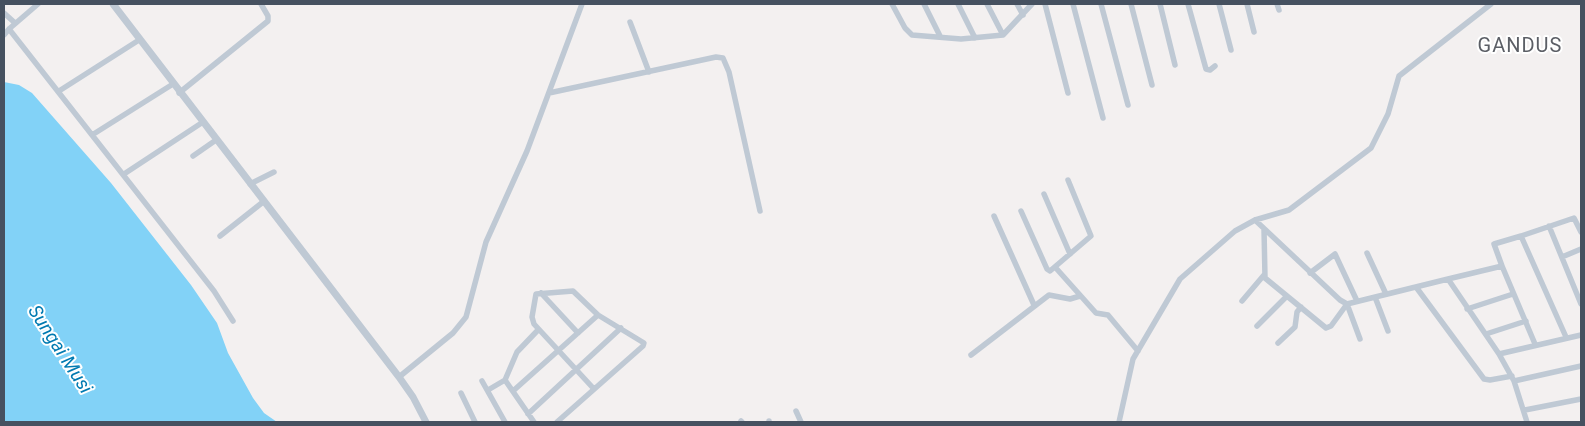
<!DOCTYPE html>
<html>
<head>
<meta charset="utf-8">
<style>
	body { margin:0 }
	#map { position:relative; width:1585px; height:426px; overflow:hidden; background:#f3f0f0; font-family:Roboto,sans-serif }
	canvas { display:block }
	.frame { position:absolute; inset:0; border:5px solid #465160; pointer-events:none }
</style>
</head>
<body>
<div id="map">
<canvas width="1585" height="426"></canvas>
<div class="frame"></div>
</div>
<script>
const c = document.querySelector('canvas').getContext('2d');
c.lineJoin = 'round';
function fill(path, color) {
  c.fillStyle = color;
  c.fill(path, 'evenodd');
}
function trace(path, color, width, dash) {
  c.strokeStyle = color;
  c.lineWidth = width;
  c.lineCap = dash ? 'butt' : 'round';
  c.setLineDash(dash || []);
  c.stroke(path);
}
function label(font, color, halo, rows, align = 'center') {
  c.font = font + ' Roboto,sans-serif';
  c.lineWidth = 4;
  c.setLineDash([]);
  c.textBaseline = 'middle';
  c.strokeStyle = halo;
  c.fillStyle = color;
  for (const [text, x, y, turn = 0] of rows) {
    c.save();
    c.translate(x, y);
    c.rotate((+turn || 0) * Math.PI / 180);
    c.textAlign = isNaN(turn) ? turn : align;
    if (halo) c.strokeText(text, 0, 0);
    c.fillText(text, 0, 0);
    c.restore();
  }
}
const water = new Path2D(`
	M4,82L19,85L32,93L111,183L191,285L217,323L228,353L253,398L264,413L277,422H4Z`);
const minor = new Path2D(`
	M38,4L9,29L92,135L173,84
	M892,4L905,28L912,35L961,39L1003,35L1032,4
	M924,4L940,36
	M958,4L975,38
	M987,4L1003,35
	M1017,4L1023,15
	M1045,4L1068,93
	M1073,4L1103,118
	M1101,4L1128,105
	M1131,4L1152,85
	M1160,4L1175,65
	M1188,4L1206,69L1210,70L1215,66
	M1219,4L1231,50
	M1247,4L1254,32
	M1277,4L1279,10
	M4,13L15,23
	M630,22L649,72
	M4,35L9,29
	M59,91L139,40
	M179,93L268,21V16L261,4
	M549,93L716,57L723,58L729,72L760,211
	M92,135L214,291L233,321
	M193,156L216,140
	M124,174L203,122
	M250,184L274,172
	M1044,194L1070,254
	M1021,211L1047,269L1050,271L1091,236L1068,180
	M994,216L1034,305
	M1255,220L1340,300L1347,304L1448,279L1499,354L1581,335
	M1549,226L1581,304
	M1264,229L1265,278L1326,328L1331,326L1347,304L1360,339
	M220,236L263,202
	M1521,236L1574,218L1581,232
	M1367,253L1386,294
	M1562,257L1581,249
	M1502,266L1494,244L1521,236L1566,337
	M1055,267L1096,313L1108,315L1138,351
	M1310,273L1335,254L1357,301
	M1448,279L1502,266L1535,344
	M1416,287L1484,379L1490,380L1512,376
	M541,293L578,333
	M1375,297L1388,331
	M1242,301L1264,275
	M1467,309L1513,294
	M1257,326L1287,296
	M1486,334L1526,321
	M1278,343L1295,327L1297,312L1301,307
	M1499,354L1514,381L1527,422
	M971,355L1049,295L1070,299L1080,296
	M399,377L453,333L466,317L486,242L527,151L582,4
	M482,381L505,422
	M1514,381L1581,366
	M488,390L505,380
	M513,391L598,315
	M461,393L475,422
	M1525,410L1581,399
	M796,411L801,422
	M528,414L621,328
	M741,421L742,422
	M769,421V422
	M534,422L505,380L517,352L538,330
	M557,422L643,346L644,343L598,315L573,291L536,294L532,317L534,324L594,389
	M1119,422L1133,359L1180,279L1235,231L1255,220L1289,210L1371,148L1388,114L1399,76L1491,4`);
const tertiary = new Path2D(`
	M113,4L399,377L413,397L426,422`);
const waterNames = [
	["Sungai Musi",59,350,57]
];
const quarterNames = [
	["GANDUS",1520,47]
];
fill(water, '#82d2f7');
trace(minor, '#bfc9d4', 5.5);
trace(tertiary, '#bfc9d4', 7);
label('italic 19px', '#017ab1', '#fff', waterNames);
c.letterSpacing = '1px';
label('20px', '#5c5f66', '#fff', quarterNames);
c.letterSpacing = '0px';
</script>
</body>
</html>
